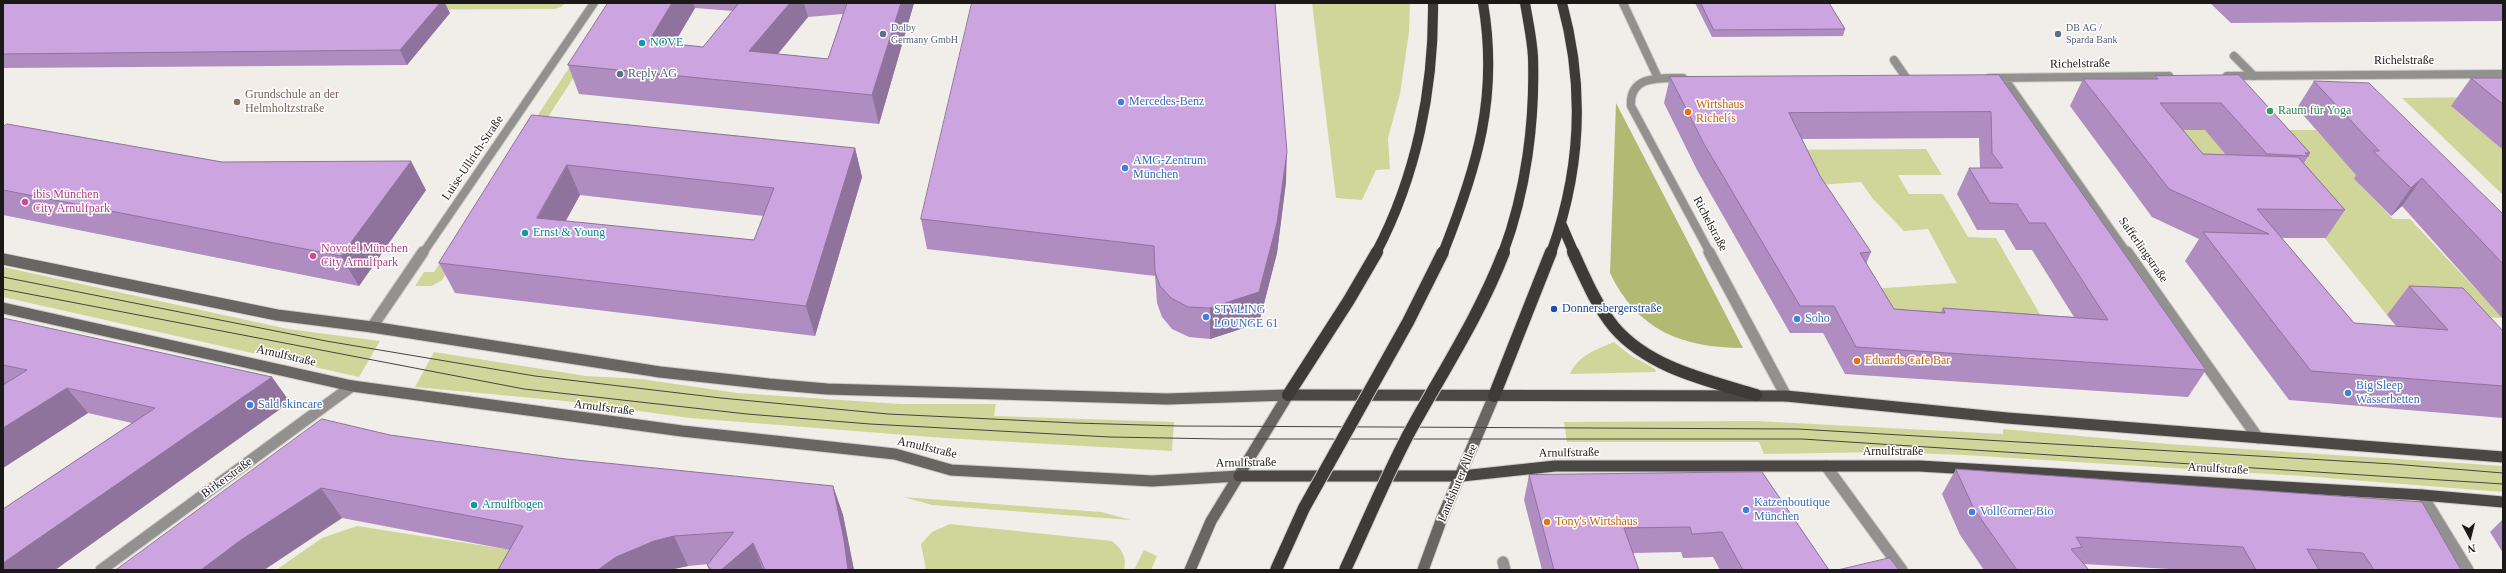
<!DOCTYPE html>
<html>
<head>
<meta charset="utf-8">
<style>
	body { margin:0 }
	#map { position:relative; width:2506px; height:573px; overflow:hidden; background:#f1eee9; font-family:"Times New Roman",serif }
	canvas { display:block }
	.frame { position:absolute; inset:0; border:4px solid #1a1918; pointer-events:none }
	.north { position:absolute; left:2450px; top:517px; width:40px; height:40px; -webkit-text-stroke:3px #fff; paint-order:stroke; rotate:173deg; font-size:11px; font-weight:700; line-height:16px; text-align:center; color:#1a1918 }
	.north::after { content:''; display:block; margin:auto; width:14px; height:18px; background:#1a1918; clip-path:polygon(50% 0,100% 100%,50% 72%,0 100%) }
</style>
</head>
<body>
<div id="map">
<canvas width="2506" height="573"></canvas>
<div class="frame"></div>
<div class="north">N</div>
</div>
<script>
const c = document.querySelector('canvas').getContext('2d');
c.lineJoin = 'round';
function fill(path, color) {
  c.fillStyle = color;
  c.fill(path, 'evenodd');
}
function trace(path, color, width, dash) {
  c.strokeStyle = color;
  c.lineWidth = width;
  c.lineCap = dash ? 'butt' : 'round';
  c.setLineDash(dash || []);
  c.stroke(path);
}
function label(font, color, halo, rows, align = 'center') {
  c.font = font + ' "Times New Roman",serif';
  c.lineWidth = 3;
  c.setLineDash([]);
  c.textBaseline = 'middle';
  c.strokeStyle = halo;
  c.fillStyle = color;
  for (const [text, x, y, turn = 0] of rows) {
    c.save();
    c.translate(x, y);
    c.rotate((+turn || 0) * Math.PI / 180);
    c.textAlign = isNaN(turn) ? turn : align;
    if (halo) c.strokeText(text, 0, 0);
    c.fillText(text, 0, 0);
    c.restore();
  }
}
const green = new Path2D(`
	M27,3L41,6L565,3L561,7L555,9L26,11Z
	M1312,3H1410L1409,32L1400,94L1388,138L1390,169L1376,170L1362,200L1336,198Z
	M602,18L611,20L442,280L432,286H415L424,272H434Z
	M2478,97L2452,107L2503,150V195L2402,98Z
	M2165,130H2316L2362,179H2354L2393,219H2410L2503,318L2387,315L2280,183L2198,174Z
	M1926,149L1942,175H1898L1909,194H1943L1968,237L1996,238L2049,330L1888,319L1870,289L1957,283L1928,229L1904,231L1873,199L1861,182L1804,186L1769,150Z
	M3,267L288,329L380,341L359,377L3,297Z
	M1614,342L1630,355L1655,369L1656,372L1570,374C1577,356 1597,349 1614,342Z
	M434,352L586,376L641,379L737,393L901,404H996L994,416L1174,422L1172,451L944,438L690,418L565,401L415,387Z
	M1756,421L2003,434V429L2168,444L2503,466V492L2302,476L1964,455L1888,452L1764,454L1759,442H1567L1564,422Z
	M903,497L1101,512L1131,520L932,505Z
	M950,524L1112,541C1122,549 1127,557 1124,570H926L921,544L932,532Z
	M357,526L524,552L531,570H276L322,538Z
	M1144,550L1157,556L1151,570H1134Z`);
const forest = new Path2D(`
	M1616,103L1743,348C1682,348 1637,330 1610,273Z`);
const service = new Path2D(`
	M1623,3L1658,78
	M2234,56L2254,76
	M1894,60L1907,79`);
const minorFar1 = new Path2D(`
	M2227,76L2503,74
	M1683,78C1660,78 1629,75 1631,106L1710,253
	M1989,78L2169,76
	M2004,78L2127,253
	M423,253L594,3`);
const minor = new Path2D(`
	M1709,252L1786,396
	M2127,252L2258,438
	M372,327L423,252
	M1826,466L1902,570
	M2422,495L2468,570
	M1503,562L1505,570
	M101,570L352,386`);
const secondary = new Path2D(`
	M3,259L277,315L372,327L660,372L769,384L827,389L1167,399L1288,395
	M3,308L352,386L682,431L895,454L951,470L1152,481L1239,476
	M1190,570L1211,521L1288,395
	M1423,570L1442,518L1494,396`);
const primary = new Path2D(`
	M1288,395L1786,396L2007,418L2503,457
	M1239,476H1462L1555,466H1919L2422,495L2503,502`);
const trunkFar1 = new Path2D(`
	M1561,223L1574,253
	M1376,253C1416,177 1434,89 1433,3
	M1551,253C1581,171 1585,87 1562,3`);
const trunk = new Path2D(`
	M1573,252C1585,278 1596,305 1614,327C1649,368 1707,380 1756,395
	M1288,395L1349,300L1377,252
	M1494,396L1551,252`);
const tram = new Path2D(`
	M3,277L326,341L535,376L721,398L888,414L1075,423L1178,426L1798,429L2393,464L2503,473
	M3,289L524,389L747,414L870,424L1110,437L1222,439H1802L2503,484`);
const trunkBridgeFar1 = new Path2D(`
	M1443,253C1477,167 1499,97 1483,3
	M1503,253C1526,192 1535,122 1533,57C1532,39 1528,21 1525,3`);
const trunkBridge = new Path2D(`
	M1276,570L1304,508L1408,322L1443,252
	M1345,570C1366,525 1385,479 1408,435C1441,374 1479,317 1504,252`);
const wall = new Path2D(`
	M3,3L450,13L407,65L3,68Z
	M608,3H914L879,124L579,94L568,65ZM695,8L733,11L703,47L674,44ZM843,14L828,59L778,54L808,17Z
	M1695,3H1829L1845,29L1843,36L1712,37Z
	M2210,3H2503V21L2231,23Z
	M1999,75L2206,370L2188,397L1845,374L1823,333H1790L1697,170L1664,103L1670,77ZM1979,138L1980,168H1969L1957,194L1977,230H2004L2016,250H2032L2074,317L1943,308L1941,312L1894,309L1866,264L1871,252L1820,176L1802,139Z
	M2239,75L2310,153L2304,163L2345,210L2326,238H2282L2354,323L2396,326L2387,315L2409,286L2503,331V418L2289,400L2185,261L2199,239L2152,217L2070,106L2083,79H2153L2155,76ZM2183,130H2205L2226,155L2203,154Z
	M2471,78H2503V150L2451,106Z
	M2314,81L2503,214V319L2402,206L2391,216L2354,179L2356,175L2297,108Z
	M532,115L855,148L862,177L815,336L455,293L439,263ZM580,195L764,216L754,240L565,221Z
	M3,127L222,162L426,190L359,286L3,215Z
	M1286,182L1277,253L1259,323L1210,339L1189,337L1172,329L1162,317L1157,303L1155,276L927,249L921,219Z
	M3,318L290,402L55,570H3L132,423L88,413L3,468Z
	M390,435L566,459L833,486L843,515L854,570H709L707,565L708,564L688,566L669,570H498L510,550L342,518L264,570H116Z
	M1956,469L2461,570H2186L2084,564L2089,570H1984L1960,535L1942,494Z
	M1762,472L1829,570H1720L1713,557L1683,558L1681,552L1633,553L1639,570H1542L1524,500L1529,475Z
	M2503,519V553L2490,532Z`);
const shadedWall = new Path2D(`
	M440,3H445L450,13L407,65L400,50Z
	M672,3H693L695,8L659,69L649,41Z
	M790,3H804L808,17L757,79L749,51Z
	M901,3H914L879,124L872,95Z
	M855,148L862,177L815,336L806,306Z
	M1287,152L1286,182L1277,253L1259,323L1210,339V308Z
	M411,161L426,190L359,286L341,256Z
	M567,165L580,195L551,248L537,218Z
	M2422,178L2402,206L2391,216L2411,188Z
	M272,377L290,402L55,570H3V563Z
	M67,388L88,413L3,468V428Z
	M833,486L843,515L854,570H848Z
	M321,488L342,518L264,570H201L241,540Z
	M674,536L688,566L669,570H598L616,557L654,541Z
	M753,543L763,570H721Z`);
const building = new Path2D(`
	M3,3H440L400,50L3,54Z
	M608,3H672L649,41L703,47L739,3H790L749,51L828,59L847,3H901L872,95L568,65Z
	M972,3H1275L1287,152L1277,223L1259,292L1210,308L1188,307L1171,298L1160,286L1155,272L1154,246L921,219Z
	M1701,3H1829L1845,29L1714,30Z
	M1999,75L2206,370L1856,347L1834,306H1800L1704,144L1670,77ZM1991,112L1992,153L2003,168H1969L1990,203L2017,204L2029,223H2045L2108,320L1943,308L1945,313L1894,309L1860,253L1871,252L1820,176L1789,113Z
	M2239,75L2310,153H2305L2309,156L2267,154L2221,103H2160L2203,154L2298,157L2345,210L2257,209L2354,323L2448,330L2409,286L2463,288L2503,331V386L2311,371L2203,232L2269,234L2169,189L2083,79H2158L2155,76Z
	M2471,78H2503V104Z
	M2314,81L2369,83L2503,214V264L2422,178L2411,188L2373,151H2379Z
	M532,115L855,148L806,306L439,263ZM567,165L774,188L754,240L537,218Z
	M7,124L222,162L411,161L341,256L3,190V127Z
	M3,318L272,377L3,563V509L155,408L67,388L3,428V385L27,370L3,365Z
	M322,419L390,435L566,459L833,486L844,540L848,570H765L753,543L721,570H712L707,565L734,532L674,536L654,541L616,557L598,570H498L523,526L321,488L241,540L201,570H116Z
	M1956,469L2422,502L2461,570H2374L2363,553L2307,549L2319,570H2256L2243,547L2076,537L2082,547L2071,549L2089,570H2017L1974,509Z
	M1762,472L1829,570H1743L1722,532L1692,534L1690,527L1624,528L1639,570H1554L1529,475Z
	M1890,558L1899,570H1838Z`);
const markers = [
	[883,34,4,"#5c6f8a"],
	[2058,34,4,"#5c6f8a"],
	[642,43,4,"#0f9aa8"],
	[620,74,4,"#5c6f8a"],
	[237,102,4,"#8d6e63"],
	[1121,102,4,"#3f7fe0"],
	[2270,111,4,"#2e9e5b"],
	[1688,112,4,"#e8710a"],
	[1125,168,4,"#3f7fe0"],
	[25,202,4,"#d1479c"],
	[525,233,4,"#0f9aa8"],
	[313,256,4,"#d1479c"],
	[1554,309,4,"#1a4fb4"],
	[1206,317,4,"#3f7fe0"],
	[1797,319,4,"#3f7fe0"],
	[1857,361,4,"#e8710a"],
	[2348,393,4,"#3f7fe0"],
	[250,405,4,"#3f7fe0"],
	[474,505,4,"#0f9aa8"],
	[1746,510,4,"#3f7fe0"],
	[1972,512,4,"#3f7fe0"],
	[1547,522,4,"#e8710a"]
];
const farServicenames = [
	["Dolby",891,28],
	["Germany GmbH",891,40],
	["DB AG /",2066,28],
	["Sparda Bank",2066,40]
];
const cultureNames = [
	["NOVE",650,43],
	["Ernst & Young",533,233],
	["Arnulfbogen",482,505]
];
const streetNames = [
	["Richelstraße",2404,61],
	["Richelstraße",2080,64,-1],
	["Luise-Ullrich-Straße",473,158,-56],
	["Richelstraße",1710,224,62],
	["Safferlingstraße",2143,250,55],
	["Arnulfstraße",286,356,13],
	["Arnulfstraße",604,408,7],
	["Arnulfstraße",927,448,13],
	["Arnulfstraße",1893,452],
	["Arnulfstraße",1569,453,-1],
	["Arnulfstraße",1246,463,-1],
	["Arnulfstraße",2218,469,3],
	["Birkerstraße",227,478,-36],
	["Landshuter Allee",1458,483,-67]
];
const serviceNames = [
	["Reply AG",628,74]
];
const educationNames = [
	["Grundschule an der",245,95],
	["Helmholtzstraße",245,109]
];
const shopNames = [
	["Mercedes-Benz",1129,102],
	["AMG-Zentrum",1133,161],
	["München",1133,175],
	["STYLING",1214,310],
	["LOUNGE 61",1214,324],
	["Soho",1805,319],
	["Big Sleep",2356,386],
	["Wasserbetten",2356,400],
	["Sald skincare",258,405],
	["Katzenboutique",1754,503],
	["München",1754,517],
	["VollCorner Bio",1980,512]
];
const foodNames = [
	["Wirtshaus",1696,105],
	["Richel´s",1696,119],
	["Eduards Cafe Bar",1865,361],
	["Tony's Wirtshaus",1555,522]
];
const leisureNames = [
	["Raum für Yoga",2278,111]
];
const hotelNames = [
	["ibis München",33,195],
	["City Arnulfpark",33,209],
	["Novotel München",321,249],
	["City Arnulfpark",321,263]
];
const transitNames = [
	["Donnersbergerstraße",1562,309]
];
fill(green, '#d0d69a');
fill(forest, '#b2b973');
trace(service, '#cfccc8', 10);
trace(minorFar1, '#cfccc8', 10);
trace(minor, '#cfccc8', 13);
trace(secondary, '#cfccc8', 13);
trace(primary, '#cfccc8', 13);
trace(trunkFar1, '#cfccc8', 11);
trace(trunk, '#cfccc8', 14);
trace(service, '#939190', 8);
trace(minorFar1, '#939190', 8);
trace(minor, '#939190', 11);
trace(secondary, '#686563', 11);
trace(primary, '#4b4745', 11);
trace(trunkFar1, '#3e3a38', 10);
trace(trunk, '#3e3a38', 12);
trace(tram, '#454341', 1);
trace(trunkBridgeFar1, '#cfccc8', 11, []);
trace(trunkBridge, '#cfccc8', 14, []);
trace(trunkBridgeFar1, '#3e3a38', 10);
trace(trunkBridge, '#3e3a38', 12);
fill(wall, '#af8dc0');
fill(shadedWall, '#8f739c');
fill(building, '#cca4df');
trace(building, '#8f739c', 1);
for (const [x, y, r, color] of markers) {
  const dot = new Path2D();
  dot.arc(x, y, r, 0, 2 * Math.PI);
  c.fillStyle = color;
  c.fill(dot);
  trace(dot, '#fff', 1.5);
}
label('10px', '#4e5e75', '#fff', farServicenames, 'left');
label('12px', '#0d838f', '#fff', cultureNames, 'left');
label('12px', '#1a1918', '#fff', streetNames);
label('12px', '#4e5e75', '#fff', serviceNames, 'left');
label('12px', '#785e54', '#fff', educationNames, 'left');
label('12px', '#366cbe', '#fff', shopNames, 'left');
label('12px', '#c56008', '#fff', foodNames, 'left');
label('12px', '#27864d', '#fff', leisureNames, 'left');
label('12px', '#b23c85', '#fff', hotelNames, 'left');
label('12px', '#164399', '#fff', transitNames, 'left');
</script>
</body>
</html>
